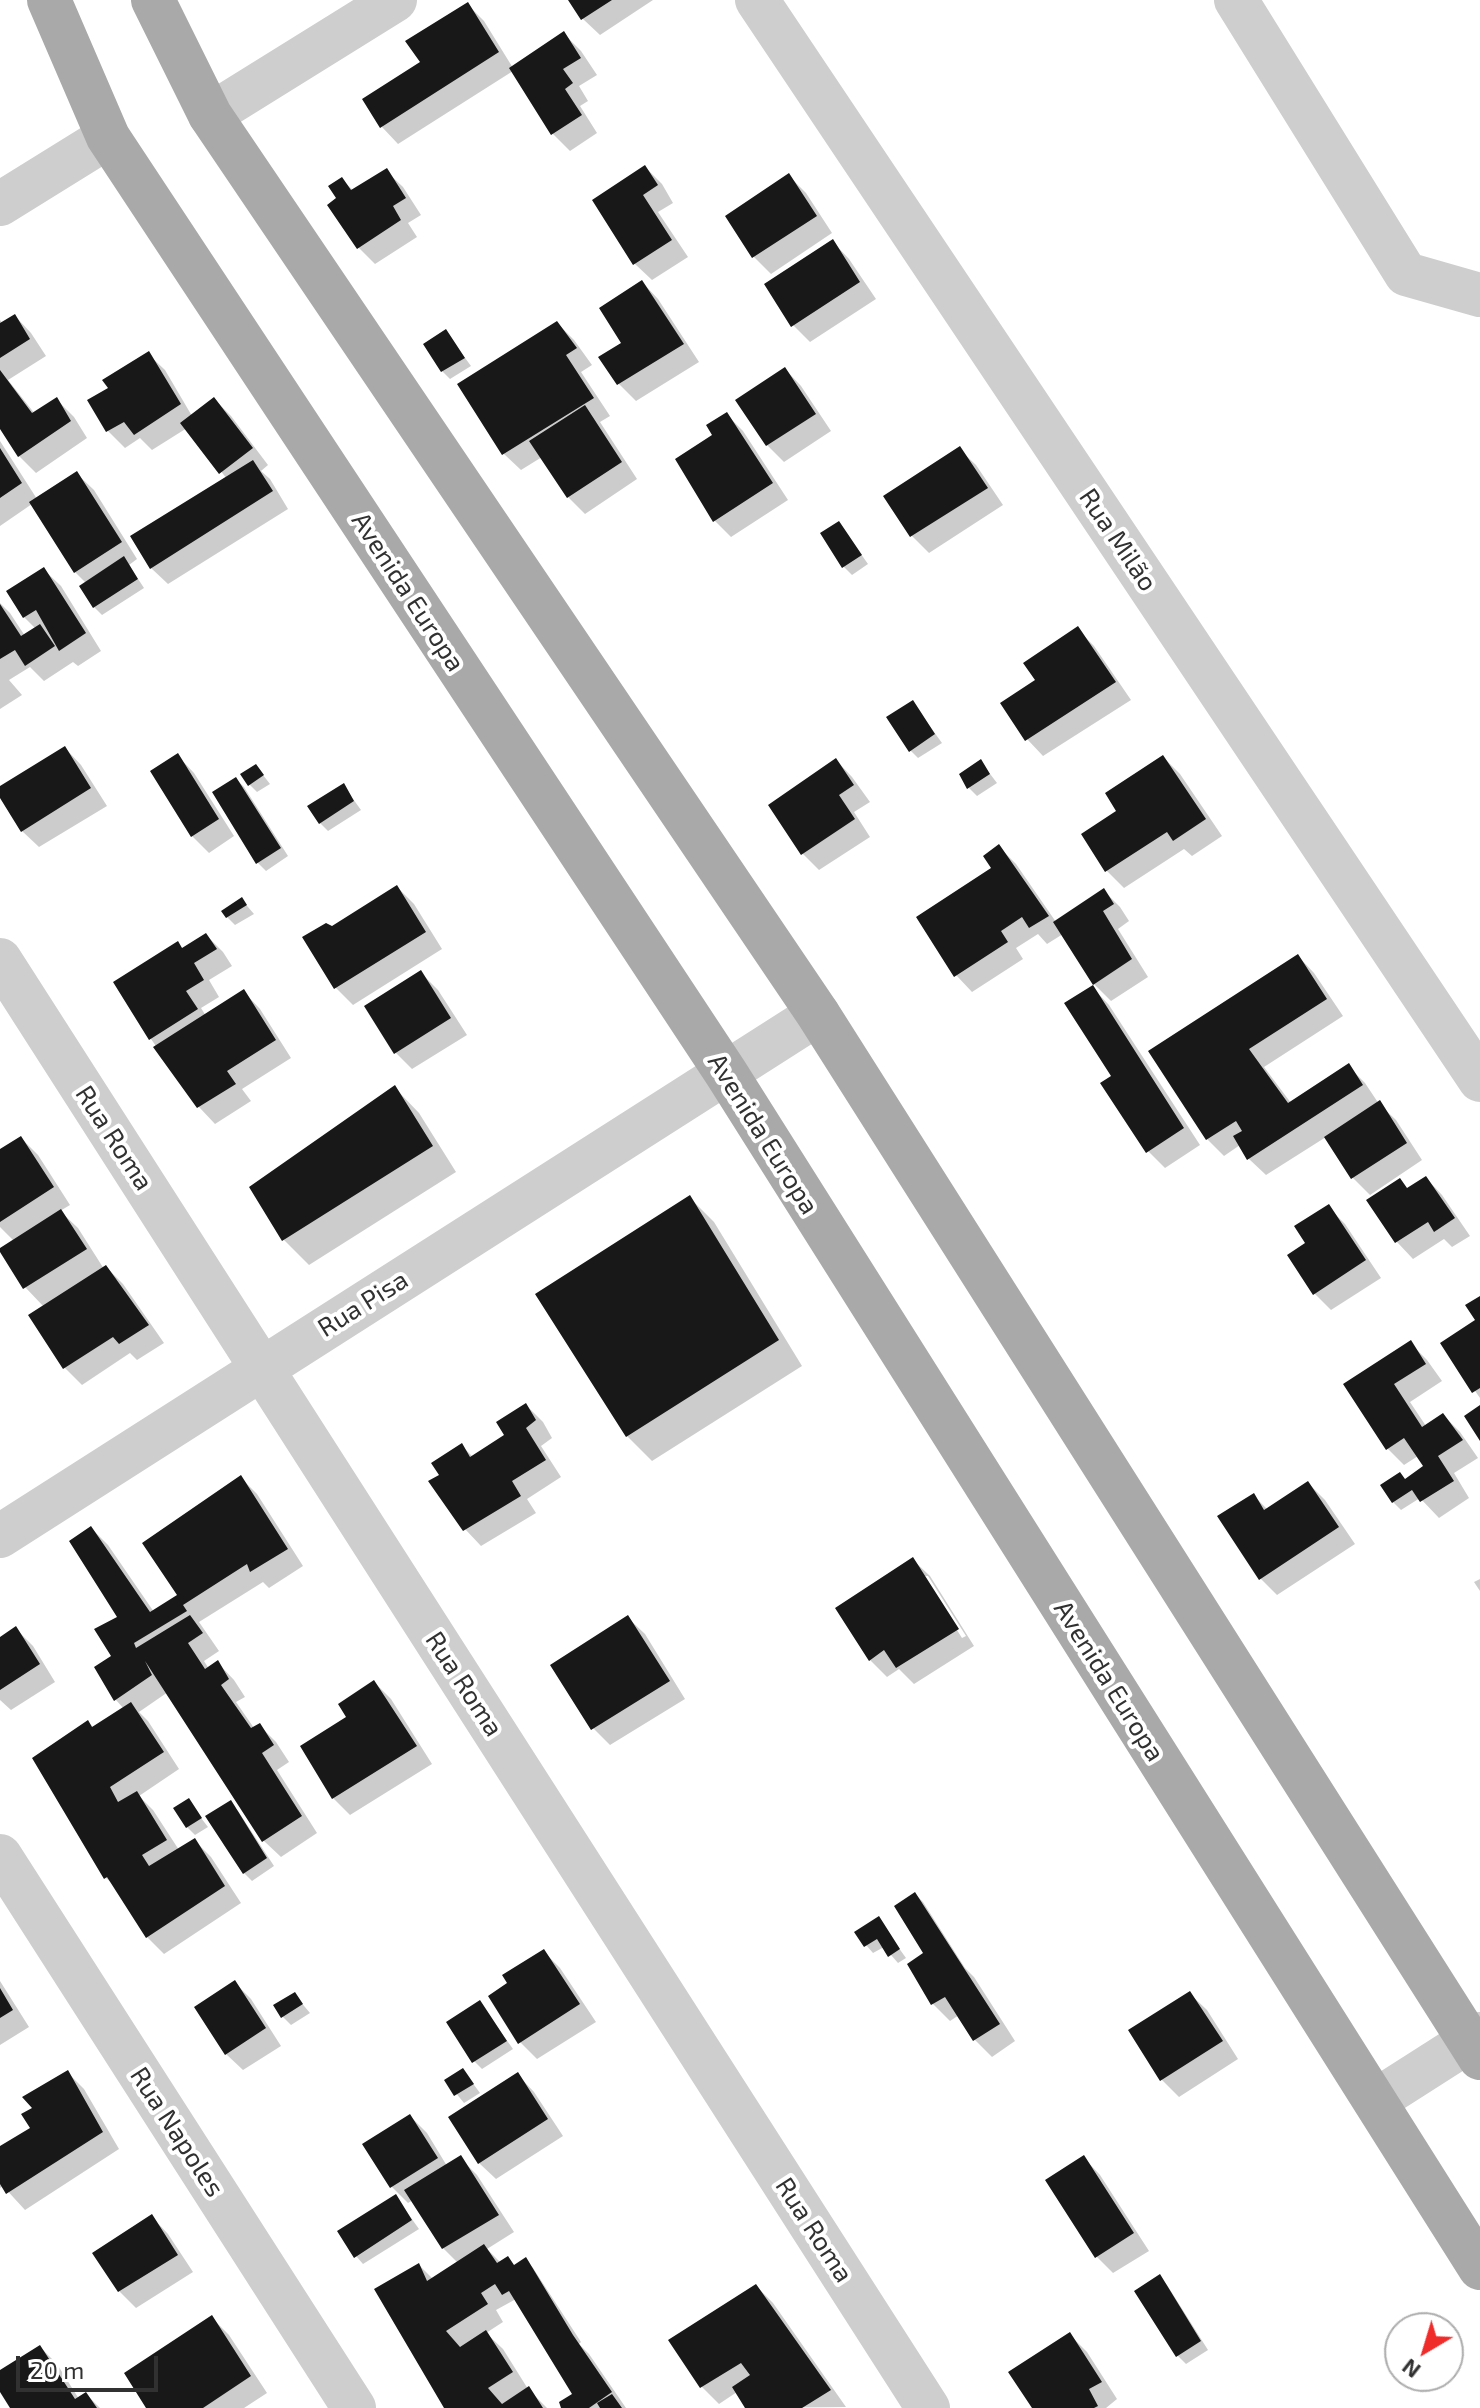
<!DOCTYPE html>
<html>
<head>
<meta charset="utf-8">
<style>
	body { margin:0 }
	#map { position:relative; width:1480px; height:2408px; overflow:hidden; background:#fff; font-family:"Exo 2",sans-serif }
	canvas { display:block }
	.north { position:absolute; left:1384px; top:2312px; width:80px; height:80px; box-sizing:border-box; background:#fff; border:2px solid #adadad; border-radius:50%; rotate:218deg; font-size:22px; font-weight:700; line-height:32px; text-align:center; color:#313131 }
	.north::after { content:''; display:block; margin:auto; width:28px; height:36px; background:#f02c2a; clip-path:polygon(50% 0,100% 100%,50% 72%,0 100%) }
	.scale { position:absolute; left:16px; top:2356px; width:142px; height:36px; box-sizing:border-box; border:4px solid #313131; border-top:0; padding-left:10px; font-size:24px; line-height:28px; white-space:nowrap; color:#313131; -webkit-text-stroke:6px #fff; paint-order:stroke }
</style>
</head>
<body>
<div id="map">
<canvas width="1480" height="2408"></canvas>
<div class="north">N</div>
<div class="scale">20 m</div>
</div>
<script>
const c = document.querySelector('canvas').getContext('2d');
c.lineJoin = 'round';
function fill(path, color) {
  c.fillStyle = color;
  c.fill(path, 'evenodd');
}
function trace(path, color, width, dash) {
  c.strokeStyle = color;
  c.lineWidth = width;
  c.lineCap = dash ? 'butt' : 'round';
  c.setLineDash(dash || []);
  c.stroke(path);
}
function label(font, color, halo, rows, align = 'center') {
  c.font = font + ' "Exo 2",sans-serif';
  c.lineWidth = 8;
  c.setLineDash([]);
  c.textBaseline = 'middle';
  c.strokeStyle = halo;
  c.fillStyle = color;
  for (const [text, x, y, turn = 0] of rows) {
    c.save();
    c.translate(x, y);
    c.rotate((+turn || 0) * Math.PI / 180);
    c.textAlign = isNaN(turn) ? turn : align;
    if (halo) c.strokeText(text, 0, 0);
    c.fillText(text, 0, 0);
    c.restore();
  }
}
const shadow = new Path2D(`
	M571,0H653L600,35L583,19Z
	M467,4L484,21L513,68L564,34L581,51L597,75L579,86L588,101L580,106L597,133L570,151L553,134L513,71L398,144L382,127L422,63Z
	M645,167L662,184L673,203L658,212L688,257L652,280L635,264Z
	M386,171L403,187L421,215L408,223L417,237L375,264L358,247L339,199L342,180L354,191Z
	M789,176L806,193L832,233L771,274L754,257L728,216Z
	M833,242L849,259L876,299L810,342L793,325Z
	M642,282L658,299L699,362L636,401L619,384L601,357L624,343Z
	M15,316L31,333L46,356L8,380L35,414L57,400L74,417L87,438L36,473L19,456L0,426V320L3,324Z
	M557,323L574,340L592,365L581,372L610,416L600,422L637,479L585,514L568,497L542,457L521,470L504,454Z
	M446,332L471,366L450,379L442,371Z
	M148,354L165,370L192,416L214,399L231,416L268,465L261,471L270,479L288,509L168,584L151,568L227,479L187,428L152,450L140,438L125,448L108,431L90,401L111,389Z
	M785,369L801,386L831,431L784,462L767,445L738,400Z
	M726,414L743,431L788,500L731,537L714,520Z
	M0,441L37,499L77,474L94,490L137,559L129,565L144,588L102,615L94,607L86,583L75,572L32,504L0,526Z
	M959,449L976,465L1003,505L929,553L912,536L886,497Z
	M839,523L868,564L852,575L844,567Z
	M44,570L61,586L101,651L78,666L73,662L44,681L30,667L9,680L22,695L0,709V603L10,613L25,636L36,629L24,617Z
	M1077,629L1094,646L1131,700L1043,756L1027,739Z
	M913,703L942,743L918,758L910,750Z
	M65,748L81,765L107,806L39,847L22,831L0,794V789Z
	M178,756L194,773L234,836L209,853L192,836Z
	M1163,757L1180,774L1222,836L1192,856L1184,849L1124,888L1107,871L1084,835L1119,812Z
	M836,760L852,777L870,802L854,812L870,837L819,870L802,853Z
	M981,762L997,783L977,796L969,788Z
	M256,766L270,784L257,792L249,784Z
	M236,779L244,787L288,856L266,871L258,863L214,792Z
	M343,785L361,810L328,831L320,823Z
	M999,847L1016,864L1056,922L1103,890L1120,907L1129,921L1118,929L1148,977L1111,1001L1094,984L1063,934L1047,944L1038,934L1016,948L1023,959L972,992L956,975Z
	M397,887L414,904L442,949L353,1005L336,988L305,938L332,929Z
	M242,900L254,914L235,925L227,917Z
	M206,935L223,952L232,966L209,980L219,997L201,1008L206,1016L244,992L260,1009L291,1058L242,1089L251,1101L215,1124L199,1107L151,1039L178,944L184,950Z
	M1298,956L1314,973L1343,1016L1264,1067L1291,1103L1348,1066L1365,1083L1379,1104L1396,1120L1422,1160L1370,1195L1353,1178L1326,1137L1266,1175L1249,1159L1240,1145L1224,1156L1207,1139L1151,1052Z
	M421,973L438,990L467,1035L412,1069L395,1052Z
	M1093,988L1109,1005L1200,1145L1165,1168L1148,1151L1113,1077Z
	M395,1088L419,1113L456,1172L309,1265L284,1240Z
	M21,1138L38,1155L70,1205L60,1211L78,1228L104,1269L106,1267L123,1284L164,1343L137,1360L130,1353L82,1385L65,1368L31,1315L44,1307L25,1287L14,1241L0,1227V1151Z
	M1426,1178L1442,1195L1470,1236L1452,1247L1444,1239L1413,1259L1397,1242L1369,1200L1408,1190Z
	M689,1197L714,1222L802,1366L652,1461L627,1436Z
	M1328,1207L1345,1224L1381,1278L1331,1310L1314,1293L1307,1244Z
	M1480,1298V1398L1442,1344L1478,1320Z
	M1410,1343L1427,1360L1442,1381L1410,1402L1426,1426L1443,1415L1460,1432L1478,1458L1454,1473L1469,1498L1439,1518L1420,1498L1401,1510L1393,1502L1406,1480L1425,1467L1418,1456L1404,1465L1387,1448L1346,1385Z
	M526,1405L543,1422L552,1438L541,1446L561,1477L527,1499L536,1513L481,1546L465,1529L441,1475L461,1445L473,1457L507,1436Z
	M240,1477L257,1494L303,1566L269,1588L263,1582L199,1622L219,1651L204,1661L209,1669L218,1663L234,1680L245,1697L236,1702L254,1728L259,1725L276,1742L289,1762L277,1770L317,1833L281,1857L264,1841L168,1692L139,1712L148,1721L179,1769L139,1796L153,1810L179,1850L194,1840L211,1857L241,1903L164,1954L147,1937L117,1888L105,1877L88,1722L94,1728L124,1709L116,1700L97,1667L113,1657L120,1618L91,1528L108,1545L154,1612L180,1595Z
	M1308,1483L1325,1500L1355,1544L1277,1595L1260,1578L1253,1495L1268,1510Z
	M913,1560L930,1576L974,1646L914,1684L899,1669L887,1677L870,1660ZM923,1576H928L966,1636L962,1638Z
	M1480,1579V1591L1474,1582Z
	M628,1618L645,1634L685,1699L610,1745L593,1728Z
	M16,1629L33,1646L55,1682L11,1710L0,1700V1639Z
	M374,1682L391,1699L432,1764L350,1815L333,1798L349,1717Z
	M188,1801L208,1827L195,1835L187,1827Z
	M230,1803L238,1811L274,1866L252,1881L244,1873Z
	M915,1894L923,1902L965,1968L974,1977L1015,2041L992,2057L975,2040L959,2015L950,2021L933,2004L919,1982L926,1954Z
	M878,1919L906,1958L898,1963L884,1947L873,1953L866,1945Z
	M543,1951L560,1968L596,2022L537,2059L520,2042L510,1983Z
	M0,1981L29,2027L0,2045Z
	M234,1982L251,1999L281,2046L243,2070L226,2054Z
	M294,1994L310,2013L291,2025L283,2017Z
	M1190,1994L1207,2010L1238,2059L1179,2097L1162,2080L1131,2031Z
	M480,2003L513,2049L482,2069L474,2061Z
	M463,2070L480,2093L464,2103L446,2081Z
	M67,2072L84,2089L119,2149L25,2210L3,2186L0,2188V2149L32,2129L35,2108Z
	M518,2075L534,2092L563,2136L496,2179L479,2163Z
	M410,2116L427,2133L447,2166L460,2158L477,2175L514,2232L487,2249L501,2263L516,2267L525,2260L533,2268L581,2342L579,2344L589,2354L626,2408H564L574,2394L516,2299L496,2310L503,2322L486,2333L503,2349L528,2389L547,2408H447L419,2265L433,2279L458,2263L443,2248L413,2200L408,2203L392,2187Z
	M1084,2158L1100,2175L1149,2251L1113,2273L1096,2256Z
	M396,2197L419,2229L363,2264L356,2256Z
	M152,2217L168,2234L193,2272L136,2308L119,2291Z
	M1159,2277L1167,2285L1208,2350L1186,2364L1178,2356Z
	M756,2286L773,2303L846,2407L747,2408L737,2392L719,2404L702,2387L671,2340Z
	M212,2318L229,2335L267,2393L244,2408H148Z
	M1070,2335L1087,2352L1117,2399L1106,2408H1034Z
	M40,2347L57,2364L79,2399L86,2394L100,2408H12L0,2388V2372Z`);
const building = new Path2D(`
	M568,0H612L581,20Z
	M468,2L499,52L380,128L362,99L420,62L405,41Z
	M564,31L581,58L563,69L573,83L565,89L582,115L551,135L509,68Z
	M645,165L658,185L643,195L672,240L633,265L592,200Z
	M387,168L406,198L393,206L401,220L357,249L327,205L336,198L328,186L342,177L351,190Z
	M789,173L817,216L752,258L725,216Z
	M833,239L860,282L791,327L764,284Z
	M642,280L684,344L617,385L598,357L621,343L599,308Z
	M15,314L30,339L0,358V323Z
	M557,321L577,348L566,355L594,398L502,455L457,384Z
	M446,329L465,358L441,372L423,344Z
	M149,351L181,404L134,435L124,422L106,432L87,400L108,388L102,380Z
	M785,367L816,414L766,446L735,400Z
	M0,370L32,413L57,397L71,421L18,457L0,429Z
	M214,397L253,448L219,474L180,423Z
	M585,405L622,462L567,498L529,441Z
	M727,412L773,483L713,522L675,459L712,435L706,425Z
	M960,446L988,488L910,537L883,496Z
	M0,448L22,483L0,498Z
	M253,460L273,491L150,569L130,536Z
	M77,471L122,542L74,573L29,502Z
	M839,521L862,555L842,568L820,533Z
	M124,556L138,579L93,608L79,586Z
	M44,567L86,633L59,651L36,610L23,618L6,591Z
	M0,604L21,636L40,624L55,646L25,666L15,650L0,659Z
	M1078,626L1116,682L1025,741L1000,703L1035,680L1023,663Z
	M913,700L935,734L909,752L886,717Z
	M65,746L91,788L21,832L0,798V786Z
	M178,753L219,819L191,837L150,771Z
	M1163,755L1206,819L1173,841L1167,832L1105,872L1081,834L1116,811L1105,793Z
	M836,758L854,785L839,795L855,819L801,855L768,805Z
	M981,759L990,774L967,789L959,774Z
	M256,764L264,775L248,786L240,774Z
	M236,777L281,848L256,864L212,792Z
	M344,783L354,801L319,824L307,806Z
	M999,844L1049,916L1029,928L1022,917L1001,931L1008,942L954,977L916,917L991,868L983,856Z
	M397,885L426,932L334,989L302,937L326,923L332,926Z
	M1104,888L1114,904L1103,911L1132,959L1093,985L1053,922Z
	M242,897L247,905L226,918L221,911Z
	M206,933L217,949L194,963L204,980L186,991L198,1009L149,1040L113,982L178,941L182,948Z
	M1298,954L1327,999L1249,1049L1288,1103L1349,1063L1363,1085L1247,1160L1233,1136L1242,1131L1236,1121L1206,1140L1148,1051Z
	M421,970L451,1018L394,1054L364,1006Z
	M1093,985L1184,1128L1146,1153L1100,1083L1111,1076L1064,1003Z
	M244,989L276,1040L227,1071L236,1084L197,1108L153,1047Z
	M395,1085L433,1146L282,1241L249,1187Z
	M1380,1100L1407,1143L1351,1179L1324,1137Z
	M21,1136L54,1187L0,1222V1149Z
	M1426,1176L1455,1218L1434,1232L1428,1222L1395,1243L1366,1200L1400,1178L1407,1188Z
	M690,1195L779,1340L626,1437L535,1294Z
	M1329,1204L1366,1260L1313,1295L1287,1255L1305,1243L1294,1226Z
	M61,1209L87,1249L23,1289L0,1252V1248Z
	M106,1265L149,1325L119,1344L113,1337L63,1369L28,1315Z
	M1480,1296V1388L1472,1393L1440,1343L1475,1320L1465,1305Z
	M1411,1340L1426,1364L1394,1384L1422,1427L1443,1413L1463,1440L1438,1456L1454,1481L1420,1502L1412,1490L1392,1503L1380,1485L1400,1472L1405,1479L1423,1466L1404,1438L1386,1450L1343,1384Z
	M526,1403L536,1420L526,1428L546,1460L512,1481L521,1496L463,1531L428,1481L439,1475L431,1463L462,1443L470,1457L504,1435L496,1422Z
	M1480,1405V1441L1464,1416Z
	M241,1475L288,1549L250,1572L247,1564L183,1605L187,1611L134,1643L136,1648L190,1615L203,1633L188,1643L205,1669L218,1660L229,1679L221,1685L251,1728L260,1723L274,1745L262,1753L302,1816L262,1842L145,1661L152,1675L114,1701L94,1667L111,1656L94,1629L117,1617L69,1541L91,1526L150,1612L177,1595L142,1543Z
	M1308,1481L1339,1527L1259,1580L1217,1516L1254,1493L1264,1510Z
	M913,1557L959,1629L896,1668L884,1650L869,1661L835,1608Z
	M628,1615L670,1681L591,1730L550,1665Z
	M16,1626L40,1664L0,1690V1637Z
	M374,1680L417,1746L332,1799L300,1746L346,1717L338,1704Z
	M131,1702L164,1752L110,1787L118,1802L137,1791L167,1840L142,1855L149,1866L195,1838L225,1886L146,1938L107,1877L104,1879L32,1758L88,1720L92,1727Z
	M189,1798L202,1818L186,1828L173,1808Z
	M231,1800L267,1858L243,1874L205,1816Z
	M915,1892L1000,2024L973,2041L945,1997L931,2005L907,1964L923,1953L894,1906Z
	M879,1916L900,1949L888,1957L877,1939L864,1947L854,1932Z
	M544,1949L580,2004L518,2044L488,1996L507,1983L502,1975Z
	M235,1980L266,2028L225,2055L194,2007Z
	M0,1988L13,2010L0,2018Z
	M1190,1991L1223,2041L1160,2081L1128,2030Z
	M295,1992L303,2004L281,2018L273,2005Z
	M480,2000L507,2041L472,2063L446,2022Z
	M463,2068L474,2084L454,2096L444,2080Z
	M68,2070L103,2132L6,2194L0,2184V2146L30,2128L21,2114L32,2108L22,2097Z
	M518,2072L548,2119L478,2164L448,2117Z
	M410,2114L438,2158L390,2188L362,2144Z
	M461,2155L499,2215L442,2249L404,2190Z
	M1084,2155L1134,2233L1095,2258L1045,2180Z
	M396,2194L412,2220L354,2258L337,2231Z
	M152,2214L178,2255L118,2292L92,2253Z
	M484,2244L497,2263L508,2256L514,2265L526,2257L573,2335L612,2392L589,2408H561L559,2402L572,2394L509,2291L502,2295L495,2284L481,2293L488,2304L446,2331L460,2347L486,2330L513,2372L488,2388L502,2404L529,2386L543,2408H444L374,2289L419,2263L427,2281Z
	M1160,2274L1201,2341L1176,2357L1134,2291Z
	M756,2284L831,2390L802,2408H745L732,2387L750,2375L741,2363L700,2388L668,2340Z
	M212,2315L251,2376L203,2408H146L124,2373Z
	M1070,2332L1102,2382L1089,2389L1098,2406L1094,2408H1032L1008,2372Z
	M40,2345L75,2399L86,2392L97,2408H10L0,2392V2370Z
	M612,2394L622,2408H600L597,2403Z`);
const minor = new Path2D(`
	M757,0L1480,1080
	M1236,0L1406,274L1480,295
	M210,115L395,0
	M0,204L108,137
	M0,960L928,2408
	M0,1536L818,1014
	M0,1856L354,2408
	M1375,2101L1480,2034`);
const major = new Path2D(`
	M49,0L108,137L726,1073L1480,2268
	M153,0L210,115L818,1014L1480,2058`);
const streetNames = [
	["Rua Milão",1118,540,56],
	["Avenida Europa",408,592,57],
	["Avenida Europa",763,1134,58],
	["Rua Roma",114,1138,57],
	["Rua Pisa",363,1304,-32],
	["Avenida Europa",1109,1681,58],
	["Rua Roma",464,1684,57],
	["Rua Napoles",177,2132,57],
	["Rua Roma",814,2230,57]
];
fill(shadow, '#0003');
fill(building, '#181818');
trace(minor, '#cecece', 44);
trace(major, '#a9a9a9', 44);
label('26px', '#313131', '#fff', streetNames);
</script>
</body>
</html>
